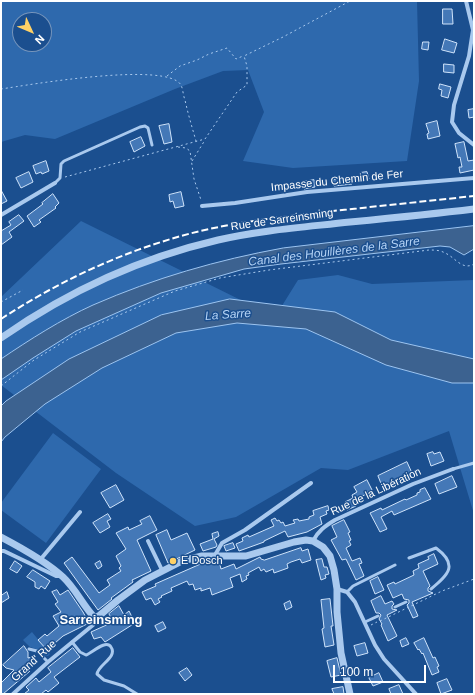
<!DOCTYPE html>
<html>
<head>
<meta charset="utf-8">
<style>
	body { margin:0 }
	#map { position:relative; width:475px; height:695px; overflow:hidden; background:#1b4f8f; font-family:Arial,sans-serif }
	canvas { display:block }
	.frame { position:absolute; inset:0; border:2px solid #fff; pointer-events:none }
	.north { position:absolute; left:12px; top:12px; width:40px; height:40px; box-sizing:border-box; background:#1b4f8f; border:1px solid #7695bc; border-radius:50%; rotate:134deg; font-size:11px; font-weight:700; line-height:16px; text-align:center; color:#fff }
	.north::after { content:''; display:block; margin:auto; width:14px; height:18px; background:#ffd166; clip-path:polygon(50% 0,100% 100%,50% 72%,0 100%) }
	.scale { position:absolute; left:333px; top:665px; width:93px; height:18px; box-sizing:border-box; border:2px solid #fff; border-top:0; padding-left:5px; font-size:12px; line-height:14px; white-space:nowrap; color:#fff; -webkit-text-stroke:3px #1b4f8f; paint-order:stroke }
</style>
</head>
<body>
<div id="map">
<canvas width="475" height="695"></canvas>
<div class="frame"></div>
<div class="north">N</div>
<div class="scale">100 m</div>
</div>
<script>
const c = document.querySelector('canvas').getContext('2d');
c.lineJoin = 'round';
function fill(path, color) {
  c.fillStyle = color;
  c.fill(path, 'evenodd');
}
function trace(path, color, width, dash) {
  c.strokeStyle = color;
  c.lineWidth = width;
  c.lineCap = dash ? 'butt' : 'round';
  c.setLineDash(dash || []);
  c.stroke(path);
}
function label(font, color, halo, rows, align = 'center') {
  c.font = font + ' Arial,sans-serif';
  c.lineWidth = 3;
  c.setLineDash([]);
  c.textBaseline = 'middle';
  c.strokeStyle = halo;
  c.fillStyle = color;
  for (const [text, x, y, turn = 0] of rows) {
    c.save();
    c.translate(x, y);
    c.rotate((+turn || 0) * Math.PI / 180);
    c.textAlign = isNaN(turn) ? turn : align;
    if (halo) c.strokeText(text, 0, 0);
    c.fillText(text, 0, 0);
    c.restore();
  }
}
const green = new Path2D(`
	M1,1H417L419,81L407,161L293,168L243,161L264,112L248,70L223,71L175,89L55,139L25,135L1,142ZM20,20H44V44H20Z
	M81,221L275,317L298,280L338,275L372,284L474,280V514L449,431L348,470L321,468L236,517L195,526L116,473L1,385V297Z
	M53,433L101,469L46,543L1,510V503Z
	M32,632L50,654L48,656L43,655L46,651L42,647L39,650L30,647L23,640Z`);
const water = new Path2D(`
	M474,226V249L464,255L450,247L440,246L281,264L244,269L161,293L76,331L33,358L1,380V359C29,340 62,319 93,305C155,278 217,260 283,248Z
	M230,299L335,312L391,340L474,359V383H452L386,365L306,329L237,323L176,333L102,368L45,404L5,437L1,442V406L6,401L69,359L161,315Z`);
const building = new Path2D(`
	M443,9H452L453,24H443Z
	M445,39L457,43L454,53L442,50Z
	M423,42H429L428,50L422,49Z
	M444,64L454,65V73L444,72Z
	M440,84L451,87L448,98L441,96L442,90L439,89Z
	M474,109V117L469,118L468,110Z
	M437,121L440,136L428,139L427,134L429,133L426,124Z
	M169,124L172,142L164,144L159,126Z
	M141,137L145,146L134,152L130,142Z
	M464,142L468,161L474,160V170L460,173L459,167H462L460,157L458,158L455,144Z
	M46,161L49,171L42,174L41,172L36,174L33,166Z
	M29,172L33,182L21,188L16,178Z
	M367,172L369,179L362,181L360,173Z
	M351,178L352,184L334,186L333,180Z
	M314,180L315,187L304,189L303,182Z
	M1,190L7,201L1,204Z
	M181,192L184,206L175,208L173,201L170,202L169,195Z
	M53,194L59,203L55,207L56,208L39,220L41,222L34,227L27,216L43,204L42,203Z
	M19,215L24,221L9,232L12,237L1,245V231L11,225L9,222Z
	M433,452L434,454L440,452L444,461L431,466L427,454Z
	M407,462L412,473L382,486L378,476Z
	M452,476L457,487L439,494L435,484Z
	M367,480L372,490L367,492L368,493L357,499L358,502L355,503L356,506L347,510L345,502L353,498L352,495L357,492L354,487Z
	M116,485L124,500L110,508L101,493Z
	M425,488L431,499L394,515L392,511L381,517L387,529L380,532L370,513L381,508L382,510L405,499L406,500L417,495V493L420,492V490Z
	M328,506L329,510L326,511L327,514L320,517L322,524L307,532L288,537L285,531L264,541V542L239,551L236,544L243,541L242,538L248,535L249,537L274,526L271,520L275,518L277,521L279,520L281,523L283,522L285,526L295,523L293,520L298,519L299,521L309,519V517L314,515L313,511Z
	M108,514L111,519L107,521L110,527L100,533L93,523Z
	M150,516L157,530L137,540L151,571L132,580L133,582L111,598L112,599L98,610L64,563L72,557L99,593L110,585L107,580L121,571L119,568L121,566L116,556L126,549L116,533L128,527L129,530L142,524L140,521Z
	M344,520L350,532L348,533L351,540L349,541L351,545L346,548L352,561L360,558L362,563L359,564L364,576L356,580L346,559L342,560L331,540L337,537L332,526Z
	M167,530L171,540L187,533L195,550L168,563L156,535Z
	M218,532L219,536L214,539L217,545L216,547L203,551L200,544L213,539L212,534Z
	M233,543L235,548L226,551L224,546Z
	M301,548L302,551L308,549L311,560L302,563L300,559L291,562L287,564L288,568L274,573L273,569L266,572L264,569L261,571L259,567L248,573L249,575L246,576L247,579L242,582L240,574L230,578L233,587L212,595L210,588L201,591V588L195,590L193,584L189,585L187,581L171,588L172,591L161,596L162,597L158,599L160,602L155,605L151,598L146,600L142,592L156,586L155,584L205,562V563L219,561L221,569L234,564L236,569L260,557L261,559L264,560Z
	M434,554L438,564L423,571L430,586L428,588V591L433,593L412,602L418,616L413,618L407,605L409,603V600L404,599L402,594L393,598L387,585L394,582L395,584L414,575L413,571L419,568L418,564L429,559L428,557Z
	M322,559L324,567H327L329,574L325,575L326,578L321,580L316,560Z
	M15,561L22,566L17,573L10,569Z
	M100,561L102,566L98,569L95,564Z
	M33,570L50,581L45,589L41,586L39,589L35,587V582L27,577Z
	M378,577L384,590L375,594L370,581Z
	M57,590L60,595L68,590L83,612L89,623L63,636L47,650L38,640L45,634L47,636L59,626L53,616L61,612L55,604L58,602L52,592Z
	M7,592L9,598L1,603V596Z
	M381,596L385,604L392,601L394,604L392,606V609L397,610L387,615L397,636L388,641L381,625L382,624L379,619L381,615L379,613H376L371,601Z
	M330,599L333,626H331L334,645L325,647L322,629L324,628L321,600Z
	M290,601L292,607L286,610L284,604Z
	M119,606L124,615L129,611L135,623L105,642L101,637L94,639L91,632L113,622L109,614Z
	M163,622L166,628L158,632L155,626Z
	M406,638L409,644L402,647L400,641Z
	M424,638L433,658L435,657L439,666L437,667L439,672L432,675L423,653L422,654L419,649L418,650L414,643Z
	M365,643L368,653L357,656L354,646Z
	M24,646L28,652V658L32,657V666L28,670L30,671L3,694H1V683L14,670L6,668L3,665Z
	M73,648L80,657L54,677L59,683L48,692L46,690L41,694H24L29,690L26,687L36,678L39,682L51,672L48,668Z
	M337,658L341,675L331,677L327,661Z
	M187,668L192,675L185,681L179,673Z
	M379,673L383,682L373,686L369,678Z
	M447,679L452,690L441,694L437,683Z
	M399,685L403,694H391L389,689Z
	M343,687L344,694H334L332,689Z`);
const path = new Path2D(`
	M167,76L180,66L197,60L209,54L227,48L236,59L243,56
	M1,89C28,85 167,61 181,85C183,89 183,95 185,100C188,114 192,127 196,141
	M178,147L186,148L190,151L194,179L201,200
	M192,161L205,140
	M65,177L205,139L237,92L247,85V66L244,56L283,37L350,1
	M1,302L23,290
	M1,386L34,360L80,332L175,291L220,278L269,270L429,250C434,250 440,250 445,253C455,257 462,271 474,264
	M380,621L442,591L474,579
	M371,625L377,622
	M30,661L36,656`);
const service = new Path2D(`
	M55,183L60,178L61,164L64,161L140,127L145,126L148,128L152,145
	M453,469L474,463
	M409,558L436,548C459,565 448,575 431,589
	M347,592L353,586L395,565
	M395,607L406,602
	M365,622L378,616
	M72,642L80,652L86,655C92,653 106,639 111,647C118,657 98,665 97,674L104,680L124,686L137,694
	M29,649L37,651L48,662`);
const minor = new Path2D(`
	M466,1L473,30L469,56L454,105L452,122L459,133L474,145
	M202,206L235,203L307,192L474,178
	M1,215L55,183
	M148,541L162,570
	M313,541C318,531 325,526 335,520L413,484L453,469
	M1,551H4L56,576H61
	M215,555L222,543L245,530L311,483
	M40,560L80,512
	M337,589L347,592L355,602L375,645L384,659L416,694
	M13,694L48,662L93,625L95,618`);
const tertiary = new Path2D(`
	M1,338C67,292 140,258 218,240C262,230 306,227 350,222C392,218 433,214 474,209
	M1,537C20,547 48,563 63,577C76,589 83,606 95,618L100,615L118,600L145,580L182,561L202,556H246L294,542L306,540L313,541L323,547L330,556L334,570L337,589V612L341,653L350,694`);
const rail = new Path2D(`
	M1,319C56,283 117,254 181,236C231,222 282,217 333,211C380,206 427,201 474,196`);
const markers = [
	[173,561,4,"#ffd166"]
];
const streetNames = [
	["Impasse du Chemin de Fer",337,181,-6],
	["Rue de Sarreinsming",282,220,-8],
	["Rue de la Libération",376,492,-25],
	["Grand' Rue",34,661,-42]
];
const poiNames = [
	["E Dosch",181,561]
];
const waterNames = [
	["Canal des Houillères de la Sarre",334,252,-7],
	["La Sarre",228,315,-4]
];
const quarterNames = [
	["Sarreinsming",101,620]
];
fill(green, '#2e69ad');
fill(water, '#3c6290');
trace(water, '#9cc4f0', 1);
fill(building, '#4478b7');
trace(building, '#cfe3fa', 1);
trace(path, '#a9c9ee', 1, [2, 3]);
trace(service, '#a9c9ee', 3);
trace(minor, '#a9c9ee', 4);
trace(tertiary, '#a9c9ee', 7);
trace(rail, '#fff', 2, [7, 3]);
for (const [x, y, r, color] of markers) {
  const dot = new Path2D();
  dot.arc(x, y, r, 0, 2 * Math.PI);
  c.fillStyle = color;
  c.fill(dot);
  trace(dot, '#1b4f8f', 1.5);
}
label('11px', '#fff', '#1b4f8f', streetNames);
label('11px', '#fff', '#1b4f8f', poiNames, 'left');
label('italic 12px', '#b5d3f5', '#1b4f8f', waterNames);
label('bold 13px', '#fff', '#1b4f8f', quarterNames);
</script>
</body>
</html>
